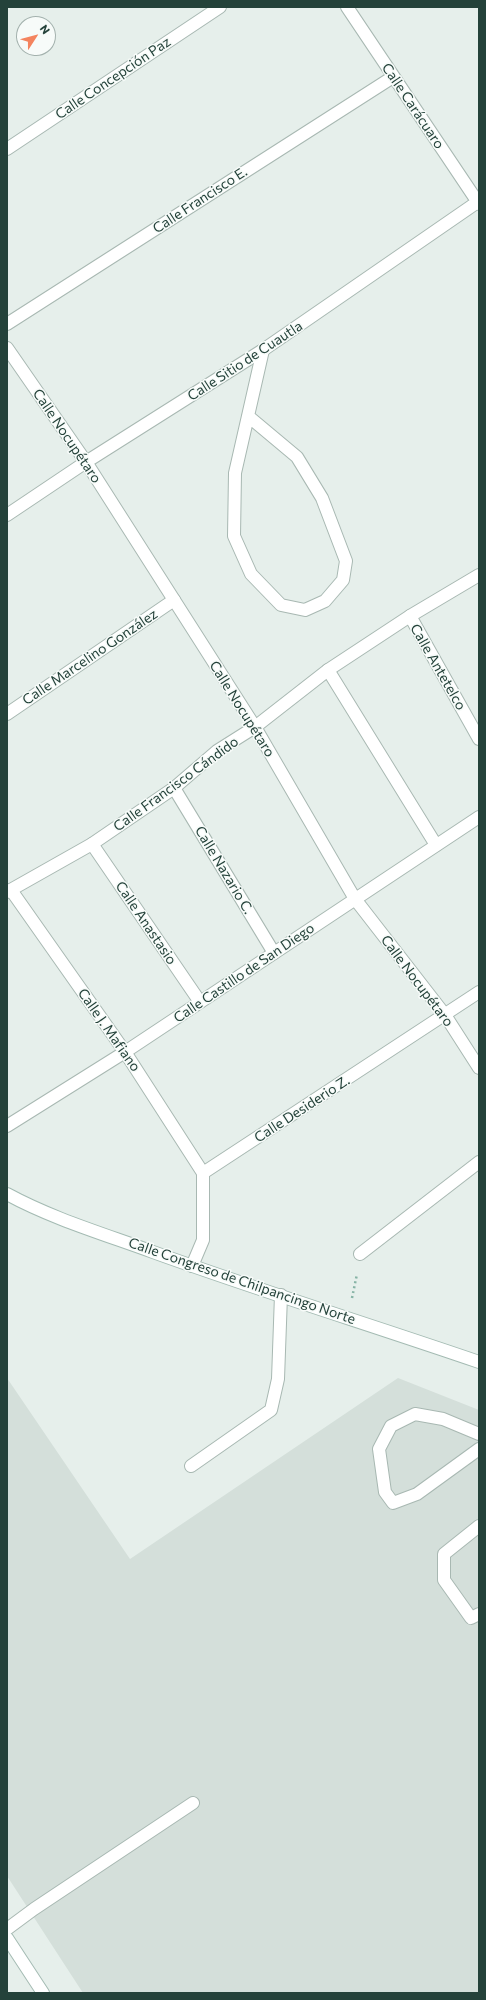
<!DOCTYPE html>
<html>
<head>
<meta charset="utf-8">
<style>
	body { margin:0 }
	#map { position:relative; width:486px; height:2000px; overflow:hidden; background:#e6efeb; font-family:Commissioner,sans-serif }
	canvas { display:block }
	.frame { position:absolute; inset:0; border:8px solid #24423a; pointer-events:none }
	.north { position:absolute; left:16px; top:16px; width:40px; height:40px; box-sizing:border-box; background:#f7fbf9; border:1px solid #a3b1ad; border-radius:50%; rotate:54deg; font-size:11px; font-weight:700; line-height:16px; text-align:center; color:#24423a }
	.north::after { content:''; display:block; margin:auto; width:14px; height:18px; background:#f4845f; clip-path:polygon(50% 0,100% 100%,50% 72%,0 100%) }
</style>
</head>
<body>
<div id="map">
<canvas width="486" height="2000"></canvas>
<div class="frame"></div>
<div class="north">N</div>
</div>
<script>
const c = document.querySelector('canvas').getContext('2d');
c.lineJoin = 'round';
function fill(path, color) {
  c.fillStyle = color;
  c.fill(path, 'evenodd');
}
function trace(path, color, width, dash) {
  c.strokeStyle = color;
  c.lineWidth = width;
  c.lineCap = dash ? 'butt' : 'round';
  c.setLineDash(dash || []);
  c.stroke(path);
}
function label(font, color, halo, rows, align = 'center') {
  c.font = font + ' Commissioner,sans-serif';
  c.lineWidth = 3;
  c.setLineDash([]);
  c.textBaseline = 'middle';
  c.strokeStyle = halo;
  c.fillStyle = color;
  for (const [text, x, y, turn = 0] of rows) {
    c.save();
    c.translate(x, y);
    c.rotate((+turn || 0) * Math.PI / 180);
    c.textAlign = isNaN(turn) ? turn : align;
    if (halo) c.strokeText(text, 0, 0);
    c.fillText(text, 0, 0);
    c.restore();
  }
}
const built = new Path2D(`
	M7,1378L130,1559L398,1378L479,1410V1993H83L7,1876Z`);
const path = new Path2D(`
	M352,1298L357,1274`);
const lane = new Path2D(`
	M248,416L297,457L322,498L346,561L343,580L325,601L305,610L281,605L251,574L234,536L235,473L248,416L263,350
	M7,515L86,462
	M7,714L174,600
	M7,892L92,844L174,788L217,751L255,727L328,670L410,616L479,575
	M7,1126L125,1052L479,817
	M203,1173L479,992
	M360,1254L479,1162
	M479,1434L443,1419L415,1414L391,1426L379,1449L385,1492L393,1503L417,1494L479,1449
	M479,1526L444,1554V1580L471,1618L479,1614
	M7,1929L34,1909L193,1803`);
const street = new Path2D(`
	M347,7L479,204
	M7,149L220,7
	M7,324L393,77
	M7,348L86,462L255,727L355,899L445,1015L479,1068
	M86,462L263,350L479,201
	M410,616L479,739
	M328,670L436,845
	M174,788L274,953
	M92,844L200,1002
	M11,890L125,1052L203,1173V1240L192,1266
	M191,1466L271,1410L278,1379L281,1295`);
const secondary = new Path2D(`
	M7,1194C53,1219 104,1234 153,1252C261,1291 371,1325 479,1362
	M7,1938L43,1993`);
const streetNames = [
	["Calle Concepción Paz",113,78,-34],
	["Calle Carácuaro",413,106,56],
	["Calle Francisco E.",200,200,-33],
	["Calle Sitio de Cuautla",245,361,-33],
	["Calle Nocupétaro",67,436,56],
	["Calle Marcelino González",90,657,-34],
	["Calle Antetelco",438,667,60],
	["Calle Nocupétaro",242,709,58],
	["Calle Francisco Cándido",176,784,-36],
	["Calle Nazario C.",224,870,59],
	["Calle Anastasio",146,923,56],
	["Calle Castillo de San Diego",244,973,-34],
	["Calle Nocupétaro",417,981,53],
	["Calle J. Mafiano",109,1030,55],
	["Calle Desiderio Z.",302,1109,-33],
	["Calle Congreso de Chilpancingo Norte",242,1281,19]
];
fill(built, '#d4dfda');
trace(lane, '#a8b8b2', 14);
trace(street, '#a8b8b2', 14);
trace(secondary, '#a4bbb3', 14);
trace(path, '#86b3a5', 2.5, [2, 3]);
trace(lane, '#fff', 12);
trace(street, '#fff', 12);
trace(secondary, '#fff', 12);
label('14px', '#24423a', '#f7fbf9', streetNames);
</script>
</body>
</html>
